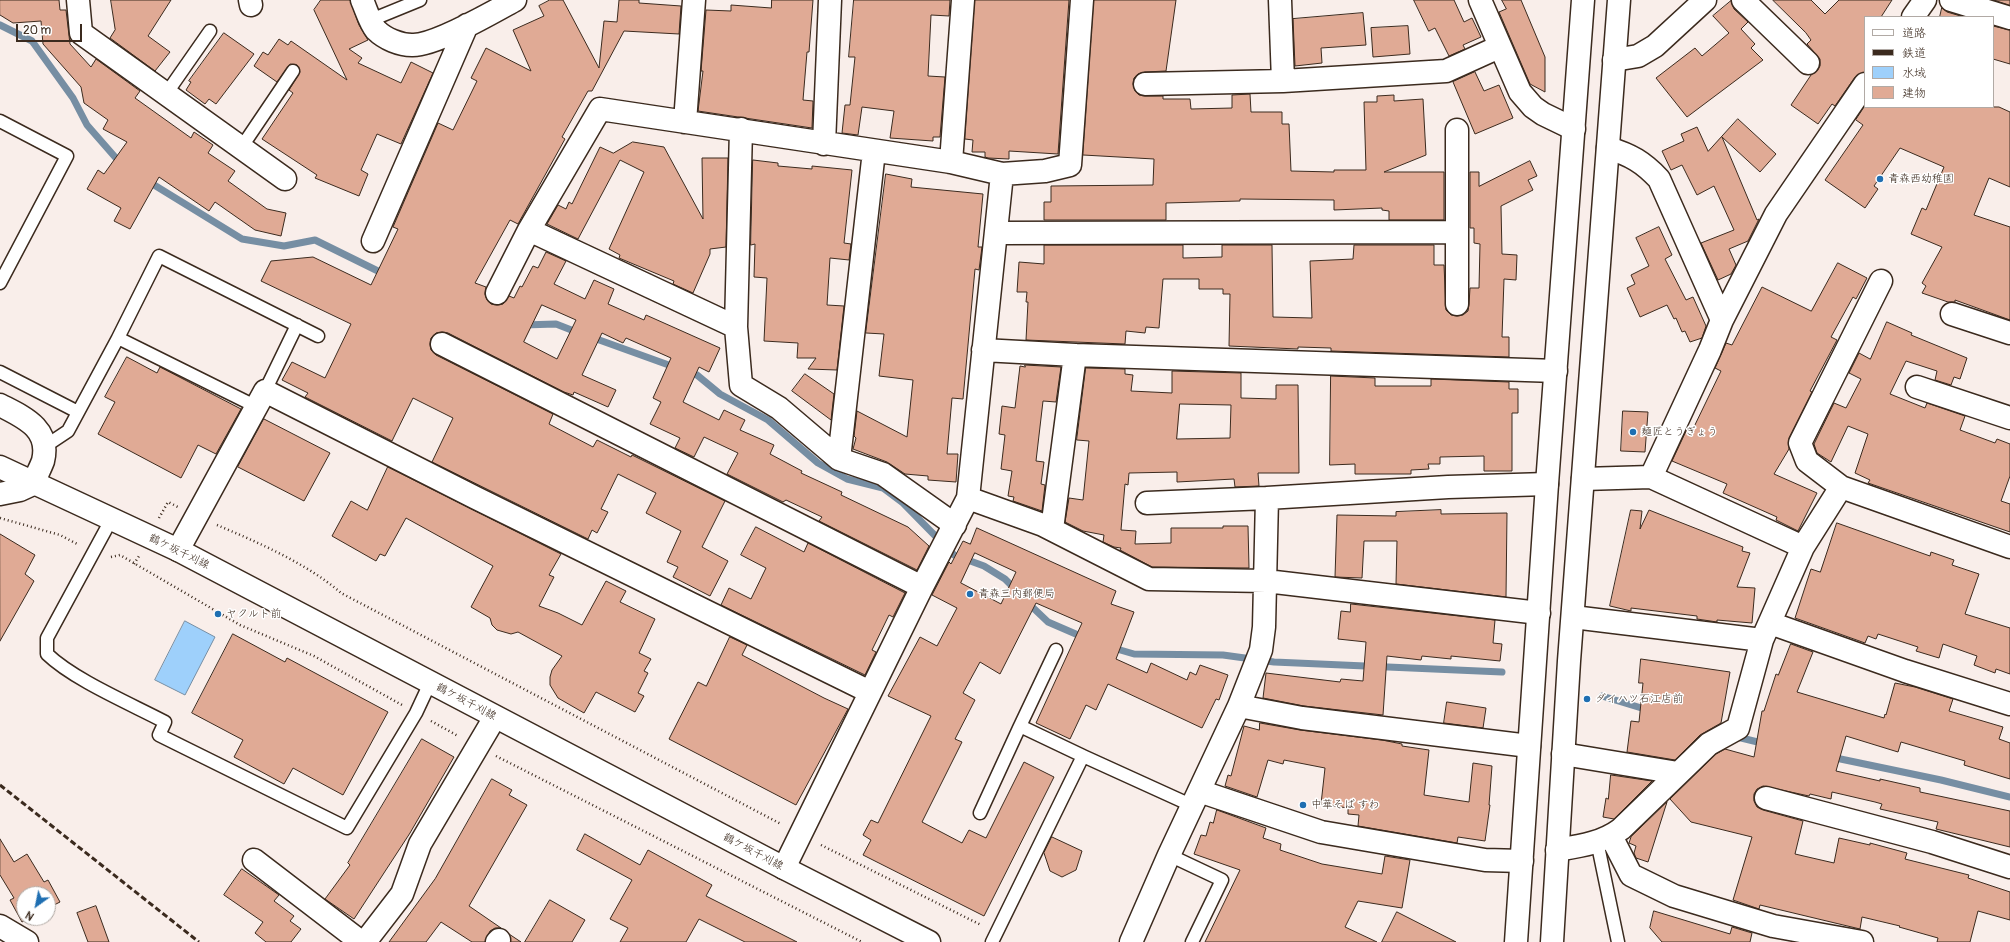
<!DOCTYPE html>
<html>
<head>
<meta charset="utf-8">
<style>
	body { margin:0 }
	#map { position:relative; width:2010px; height:942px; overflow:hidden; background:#f9eeea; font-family:Pangolin,"Klee One",sans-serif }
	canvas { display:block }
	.legend { position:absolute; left:1864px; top:16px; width:130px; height:92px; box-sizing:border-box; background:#fff; border:1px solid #b1aaa5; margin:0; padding:5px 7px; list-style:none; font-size:12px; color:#3b2a1e }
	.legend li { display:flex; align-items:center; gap:8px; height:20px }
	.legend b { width:20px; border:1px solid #b1aaa5 }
	.north { position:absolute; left:16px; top:886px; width:40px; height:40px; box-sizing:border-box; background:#fff; border:1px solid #b1aaa5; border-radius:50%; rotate:213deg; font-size:11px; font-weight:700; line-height:16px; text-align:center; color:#3b2a1e }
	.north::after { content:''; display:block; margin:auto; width:14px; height:18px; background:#1f6fb2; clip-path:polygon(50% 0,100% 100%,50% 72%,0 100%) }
	.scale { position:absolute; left:16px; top:24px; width:66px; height:18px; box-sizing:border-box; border:2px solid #3b2a1e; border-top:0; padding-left:5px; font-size:12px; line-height:14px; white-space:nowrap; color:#3b2a1e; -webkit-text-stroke:3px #fff; paint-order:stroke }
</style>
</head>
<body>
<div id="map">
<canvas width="2010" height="942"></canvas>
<ul class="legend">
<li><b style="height:5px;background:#fff"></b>道路</li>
<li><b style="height:5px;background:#3b2a1e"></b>鉄道</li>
<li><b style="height:11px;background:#9ed0fb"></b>水域</li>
<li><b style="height:11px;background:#e0aa95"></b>建物</li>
</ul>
<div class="north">N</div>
<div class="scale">20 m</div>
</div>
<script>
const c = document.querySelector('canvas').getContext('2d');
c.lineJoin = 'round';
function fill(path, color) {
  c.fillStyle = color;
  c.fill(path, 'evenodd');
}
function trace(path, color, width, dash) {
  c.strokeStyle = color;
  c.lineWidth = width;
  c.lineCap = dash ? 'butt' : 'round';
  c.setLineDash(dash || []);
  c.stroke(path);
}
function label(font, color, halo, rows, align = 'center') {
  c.font = font + ' Pangolin,"Klee One",sans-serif';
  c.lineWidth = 3;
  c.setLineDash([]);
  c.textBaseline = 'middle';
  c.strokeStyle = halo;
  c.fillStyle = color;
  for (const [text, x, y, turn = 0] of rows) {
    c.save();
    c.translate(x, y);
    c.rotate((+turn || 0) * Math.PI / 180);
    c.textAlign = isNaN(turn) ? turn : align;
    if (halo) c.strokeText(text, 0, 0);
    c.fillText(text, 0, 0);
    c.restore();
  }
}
const water = new Path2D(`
	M185,621L215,637L185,695L155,680Z`);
const stream = new Path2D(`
	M0,25L32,41L73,98L87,125L122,165
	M146,180L242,239L284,246L315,240L386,275
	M523,325L556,324L579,333
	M591,337L677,368
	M686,372L697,375L720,394L768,420L818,463L847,479L883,488L903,503L954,555L984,566L1005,579L1016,590
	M1027,602L1048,622L1085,638
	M1110,647L1134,654L1223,655L1274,662L1502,672
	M1602,696L1648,710
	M1733,736L1766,744
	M1831,757L1941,780L2010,797`);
const building = new Path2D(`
	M0,0H59L60,10H66L70,44L91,67L96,59L140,91L135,98L191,138L194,132L213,145L208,153L235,171L228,181L267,209L286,213L281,236L255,230L215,202L209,211L159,177L130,229L114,221L121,208L87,189L98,170L104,174L127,142L103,129L108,120L84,103L81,87L43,44L41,21L13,23L0,15Z
	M111,0H171L148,36L170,52L155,71L110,38L115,30Z
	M321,0H350L359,25L368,40L349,49L362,58L358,63L401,83L411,62L433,73L401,144L377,134L361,170L368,174L359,196L315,178L317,175L262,139L293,93L289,90L300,72L297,65L290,64L277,82L254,66L263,52L268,55L279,39L288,45L291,41L347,80L314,10Z
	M550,0H563L599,68L604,21L617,22L619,0H639V3L681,6L679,34L624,31L592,91H588L562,137L565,139L518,224L510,220L475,283L486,287L485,294L487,300L491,304L497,305L503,304L509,296L514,298L520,286L522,287L533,266L538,268L546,252L566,261L554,284L585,299L594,280L614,289L608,304L644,320L646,315L720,348L709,372L699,367L683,402L719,420L724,410L745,420L740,430L774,445L770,454L802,471L801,473L842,492L841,495L908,527L929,546L917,570L819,521L822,517L786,500L783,502L727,474L738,453L704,437L694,457L675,448L680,438L650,424L661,402L653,398L671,358L626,338L623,343L602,333L582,375L616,390L608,407L574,392L573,395L564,392L448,333L442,332L436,333L431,338L430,344L431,350L436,355L553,414L549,424L593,447L597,440L631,457L632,455L725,501L702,547L728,561L710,596L673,577L678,567L667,562L681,531L646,513L656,493L618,474L601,509L608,512L597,533L592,530L588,539L432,462L453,418L413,398L392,441L305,397L308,393L282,380L292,362L325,378L351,324L261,281L271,261L313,257L371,285L398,229L393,227L438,123L453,130L477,81L471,78L486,48L531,71L513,30L544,16L539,6ZM542,305L576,320L557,359L524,342Z
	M772,0H813L809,52H807L803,100L813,101L812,128L698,111L703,71H701L706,10L731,11V5L771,8Z
	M854,0H950L949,16L931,15L928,76L945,77L940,137H933V141L890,138L894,111L862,107L858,135L842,133L845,105H850L855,57H849Z
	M975,0H1069L1058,154L1009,151V159L988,158L985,157V152H972L973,140L965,139Z
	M1094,0H1176L1166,71L1145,72L1138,74L1134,78L1133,84L1135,91L1139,95L1145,96H1163V99H1190L1191,109L1232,108V95L1250,94L1251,112H1282V124H1289L1291,171L1334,172V170H1366L1364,102H1377V96L1394,95V101L1423,99L1426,155L1384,172H1444V220H1389V211L1382,210V208L1334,210V200L1240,199V201L1166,203V220H1044V202H1051V186L1153,185L1154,159L1083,155Z
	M1414,0H1454L1464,22L1472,18L1481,37L1463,45L1465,49L1449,56L1435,28L1429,31Z
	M1502,0H1521L1545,57V92L1530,84L1499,12L1506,9Z
	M1773,0H1811L1825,14L1839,0H1892L1881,17H1865V72L1855,77L1835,106L1832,104L1818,124L1791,105L1811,75L1817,71L1820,66V59L1807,44L1811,40L1806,33Z
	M1994,0H2010V5Z
	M1731,1L1734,9L1748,22L1741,29L1755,44L1751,48L1763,60L1687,117L1656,78L1695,48L1702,56L1729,33L1713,16Z
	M1942,8L1947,12L1964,17H1940Z
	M1363,13L1366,45L1321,48L1322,63L1295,66L1293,19Z
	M1408,26L1410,54L1373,57L1371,28Z
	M1993,26L2010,30V64L1993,59Z
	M224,33L254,54L216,104L209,99L205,104L186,90L191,82L189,81Z
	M1475,72L1484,91L1499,85L1513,118L1475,134L1453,82Z
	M1865,106L1999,107L2010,112V187L1989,178L1974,215L2010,227V320L1955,300V302H1948L1922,293L1926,286L1922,283L1942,247L1911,234L1922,208L1926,210L1944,167L1900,148L1874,186L1878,189L1865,208L1825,180L1863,125L1856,120Z
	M1738,119L1776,154L1760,172L1722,137L1757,220L1759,219L1748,241L1729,249L1736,265L1731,274L1718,280L1701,243L1734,230L1714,186L1697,195L1682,165L1671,170L1662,151L1684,141L1681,134L1697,127L1708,151Z
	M633,142L664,147L703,219L702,158H728L726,247L710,249V254L693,293L673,284L674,281L619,258L620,255L609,249L644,172L620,160L578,239L547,224L558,205L566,209L569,202L572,204L600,147L613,153Z
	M753,160L778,163V166L812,169V166L852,170L844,243L851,244L849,260L830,258L827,305L844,306L837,370L808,369L816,358H797L798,343L764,341L767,278L754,277L755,244L751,245Z
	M1530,161L1537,176L1528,180L1533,190L1501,206L1502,254L1517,255L1516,280L1504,279L1502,337H1509V357L1331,351V348L1298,347V349L1229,346L1230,294H1223V289H1199V279H1163L1159,328L1146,327L1145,333L1126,331L1125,344L1026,340L1028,302H1026L1027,292H1017L1019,262L1044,264V245H1183V258L1222,257V245H1272L1273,317L1312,318L1310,261L1353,259L1354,245H1434V265H1444L1446,310L1451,315L1457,316L1463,315L1468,311L1469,304L1470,288H1479L1480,244L1474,243V228H1470V172H1479V186Z
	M886,174L912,179L911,187L983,194L978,247H982L979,270L975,269L963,399L952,398L947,454H958L956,482L928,480V476L905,474L887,462L853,449L856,438L854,436L857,411L907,437L913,380L879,376L884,334L866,333Z
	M1659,227L1672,255L1665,259L1686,300L1693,297L1706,326L1702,338L1690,342L1685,331L1682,332L1676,318L1674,319L1667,305L1640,317L1627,288L1635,284L1631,275L1649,266L1636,238Z
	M1838,263L1867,278L1856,299L1853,297L1831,337L1837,340L1810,391L1812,392L1789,438V449L1774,474L1817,493L1798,531L1776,520L1777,517L1723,493L1727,484L1672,461L1687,429L1692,431L1721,371L1715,368L1726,343L1732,345L1762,287L1811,311Z
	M1887,322L1912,333L1911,335L1967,358L1960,379L1954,377L1951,385L1935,380L1937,371L1906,361L1890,394L1925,408L1927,403L1965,416L1960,430L1995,443L1997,439L2010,444V476L2001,501L2010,504V532L1868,483L1870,480L1855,473L1868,434L1848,426L1831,462L1817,453L1814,444L1834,403L1846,408L1861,379L1849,373L1859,353L1870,359Z
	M127,357L157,373L160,367L241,409L216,454L198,445L181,478L98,434L115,402L105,397Z
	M1025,365L1061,367L1056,402L1043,401L1036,461L1044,462L1041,484L1045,485L1042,511L1013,501L1014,497L1008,496L1012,471L1001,469L1005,435L999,434L1002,406L1015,408L1020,366L1025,367Z
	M1086,368L1125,369V374L1133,375L1131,391L1172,393V371L1241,373V398L1276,399V385H1298L1299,473H1258L1259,486L1235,487L1234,479L1177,482V472L1129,473L1128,485L1125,484L1121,530L1136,531L1135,544L1171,543V528H1223V526H1248L1249,568L1152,567L1120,550L1121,548L1114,547L1103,542L1104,535L1083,531L1065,522L1069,498L1083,500L1089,441L1077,440ZM1180,404L1231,405L1230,438L1177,439Z
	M805,374L834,394L831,420L792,391Z
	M1331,376L1375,378V386H1431V379L1509,382V389H1518V413H1512V471H1484V456L1440,457V464H1428L1429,469L1411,470V474H1355V464L1330,465Z
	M1623,411L1648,412L1645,452L1621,451Z
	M264,419L330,453L304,501L238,467Z
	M388,467L561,554L549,575L554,577L539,606L558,613L582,625L606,581L626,591L620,602L655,619L639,653L651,659L644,671L648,673L638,693L644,696L635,712L596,692L584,713L558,698L550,685V677L552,670L562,656L518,632L511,634L497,630L492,625L490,618L471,607L493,566L406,518L385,556L380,554L376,561L332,536L351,501L367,510Z
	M1441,510V514L1507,513L1506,597L1396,584L1397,541H1364L1362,578L1335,577L1337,515L1396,516V512Z
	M1631,510L1642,511L1640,529L1649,510L1743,547L1742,551L1750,553L1737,587L1755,588L1752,623L1717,620V622L1697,619V616L1631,608V611L1610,606Z
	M1837,523L1930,556L1931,552L1954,560L1952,565L1979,574L1965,614L2010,628V674L1996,669L1995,673L1974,665L1977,656L1943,644L1939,658L1916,651L1918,647L1878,634L1876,639L1868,636L1865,643L1795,618L1811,569L1820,572Z
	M756,527L804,552L808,543L905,593L893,617L889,615L872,650L876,652L865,675L721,605L729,588L751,599L766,568L741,555Z
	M977,528L1116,591L1111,604L1134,612L1116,659L1147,673L1151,663L1187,680L1190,672L1196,675L1200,665L1228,675L1219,700L1216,699L1202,728L1108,684L1096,710L1086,705L1070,739L1036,723L1082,623L1036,603L1000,674L980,662L963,693L975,700L955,739L962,742L922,822L962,843L969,830L986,838L1024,762L1054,777L984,916L863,855L871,840L863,835L871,820L878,823L931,716L888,696L920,637L937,646L957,608L932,595L949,562L951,564L963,541L970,544ZM975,553L1016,572L1001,604L961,583Z
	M0,534L35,555L25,574L34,581L0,641Z
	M1351,604L1495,620L1493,643L1502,644L1500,661L1451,656V659L1422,656L1421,660L1387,656L1383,715L1304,706L1263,698L1266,673L1340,682L1341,679L1363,681L1366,642L1338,639L1341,611L1350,612Z
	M233,634L285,662L287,658L388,712L343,795L293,768L284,784L234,757L243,740L192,713Z
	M730,637L747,645L742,655L824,698L848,709L796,805L669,739L698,682L706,686Z
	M1791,644L1813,652L1797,692L1884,718L1885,714L1886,715L1895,683L1915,687L1953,699L1949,711L2003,727L1999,739L2010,743V779L1964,765L1965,761L1901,742L1898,752L1846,736L1836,771L1880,781V779L1920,788V792L2010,811V847L1936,829L1938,822L1880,809L1882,804L1875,802L1832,792L1831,799L1810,794L1809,796L1763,786L1757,789L1754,794V801L1757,807L1763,810L1803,821L1795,854L1834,863L1839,838L1870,845V843L1907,853L1905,859L1969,875L1968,878L2010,892V920L1978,911L1970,942H1937L1938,938L1899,927L1900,926L1862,917L1860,929L1760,905L1759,909L1733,900L1752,837L1691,822L1670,799L1716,754L1725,749L1754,757L1762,711H1764L1776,674L1778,675Z
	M1641,659L1730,672L1721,723L1700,735L1675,760L1627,752L1631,721L1639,722L1643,683H1639Z
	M1447,702L1486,708L1483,728L1444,723Z
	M1260,723L1300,730L1382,740L1402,744V746L1429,750L1424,795L1469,802L1473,763L1492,766L1489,805H1490L1485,841L1458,837L1457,843L1358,826L1359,815L1348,814V808L1321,804L1325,768L1284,760L1283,764L1268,760L1257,797L1225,786L1228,775L1231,776L1244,726L1259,730Z
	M422,739L454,757L410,833L354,919L325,899L350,865L348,863Z
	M1611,775L1652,781L1614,819L1603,817L1606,798L1608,799Z
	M492,779L512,790L509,795L527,805L469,906L501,928H495L490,931L485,942H472L441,922L426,942H389L435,879Z
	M1667,802L1648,862L1636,858L1634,853L1636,846L1629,843L1631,837Z
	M1217,810L1266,828L1263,838L1281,844L1280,850L1322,864L1382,874L1385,856L1410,860L1402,908L1358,901L1345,927L1377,942H1205L1240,870L1194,854L1201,835L1206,836L1210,822L1213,823Z
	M585,834L640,865L648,850L712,885L706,896L797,942H745L699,919L686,942H620L628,928L610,919L632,880L577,850Z
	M1052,837L1082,851L1076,870L1062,877L1050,871L1044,853Z
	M0,839L14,862L27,854L44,882L48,880L60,902L48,908V894H24V918H29L22,922L10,900L14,898L0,875Z
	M242,869L279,895L274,901L294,916L290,921L301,929L291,942H266L255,933L263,922L224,895Z
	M550,900L585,920L572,942H525Z
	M96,906L109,942H88L77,913Z
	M1654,911L1730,934L1732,927L1752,933L1750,942H1662L1650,928Z
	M1397,912L1456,942H1382Z
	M509,934L521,942H511Z`);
const path = new Path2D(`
	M0,518L60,535L79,545
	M159,518L168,502L178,507
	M217,525C257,542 308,564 341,593L781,824
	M111,557L120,555L240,625L314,656L402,705
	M134,564L139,556
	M431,721L458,736
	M496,756L862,942
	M821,845L981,925`);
const service = new Path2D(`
	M371,20L420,0
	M166,94L210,31
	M0,121L67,156L0,283
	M241,148L293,71
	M0,372L78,412
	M265,391L297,325
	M257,407L118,338L159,256L318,336
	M44,447L68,431L118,338
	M111,520L47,638V654C74,680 131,704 165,722L159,735L347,828L416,713L430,683
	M1056,650L1020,726L1083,756
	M980,813L1020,726
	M1597,841L1618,942
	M1169,855L1222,880L1192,942
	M992,942L1083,756L1193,806`);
const minor = new Path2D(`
	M78,0L81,33L285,179
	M250,0L251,5
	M362,0C366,9 370,23 376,30C385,39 400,45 412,45C435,46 493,12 515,0
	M1280,0L1283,81
	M1480,0L1520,92L1533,107L1543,114L1574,129
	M1743,0L1808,63
	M1951,0L2010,18
	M1913,17L1925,0
	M1614,60L1638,56L1655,46L1705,0
	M1145,84L1283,81L1446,71L1499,47
	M685,122L694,0
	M824,144L830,0
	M1608,148C1631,155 1643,162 1659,179L1722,320
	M874,151L839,459L883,474L955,525
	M951,162L963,0
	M1002,174L1045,171L1070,165L1082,0
	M529,230L600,109L951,162L1002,174L968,498L922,587L784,868
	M997,233L1457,232
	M373,241L467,25
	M497,293L529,230L736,327L741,385L779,408L839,459
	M1457,304V130
	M1952,314L2010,333
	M736,327L741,129
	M442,344L922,587
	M983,350L1075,355L1556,371
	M1917,387L2010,418
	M0,405C23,417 51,428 43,461C40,469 36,476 33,484L20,490L0,494
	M1651,477L1710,350L1722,320L1776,214L1865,84
	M1583,479L1651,477L1803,547
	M1841,487L1807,461L1800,443L1881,281
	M968,498L1043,525L1149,579L1266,581L1539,613
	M1147,503L1267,498
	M1052,529L1075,355
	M178,550L265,391L476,498L870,692
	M1573,617L1762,640
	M1770,623L1905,671L2010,704
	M1239,706L1302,718L1529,746
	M1563,754L1678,773
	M1199,791L1321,832L1485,860L1522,861
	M1766,798L1932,842L2010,867
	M1611,836L1631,875L1674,896L1773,926L1862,942
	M1557,850C1581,846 1602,843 1621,829L1709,744L1738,728L1762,640L1803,547L1841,487L2010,547
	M254,860L361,942
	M0,926L27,942
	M365,942L402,894L420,844L495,717
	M497,942L499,940
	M1131,942L1169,855L1239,706L1261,650L1264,627L1267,498L1448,487L1547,484`);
const tertiary = new Path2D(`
	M1516,942L1547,484L1583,0
	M1552,942L1569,661L1619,0`);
const secondary = new Path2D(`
	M0,467L178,550L784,868L929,942`);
const rail = new Path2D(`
	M0,785L199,942`);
const markers = [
	[1880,179,4,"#1f6fb2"],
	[1633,432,4,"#1f6fb2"],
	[970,594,4,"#1f6fb2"],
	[218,614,4,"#1f6fb2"],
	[1587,699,4,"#1f6fb2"],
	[1303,805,4,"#1f6fb2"]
];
const poiNames = [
	["青森西幼稚園",1888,179],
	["麺匠とうぎょう",1641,432],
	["青森三内郵便局",978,594],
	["ヤクルト前",226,614],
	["ダイハツ石江店前",1595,699],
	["中華そば すわ",1311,805]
];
const streetNames = [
	["鶴ケ坂千刈線",179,552,26],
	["鶴ケ坂千刈線",466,702,28],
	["鶴ケ坂千刈線",753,852,28]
];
fill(water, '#9ed0fb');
trace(water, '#768ea3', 1);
trace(stream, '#768ea3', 7);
fill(building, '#e0aa95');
trace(building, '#3b2a1e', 1);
trace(service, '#3b2a1e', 15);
trace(minor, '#3b2a1e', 25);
trace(tertiary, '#3b2a1e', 25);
trace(secondary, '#3b2a1e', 25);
trace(path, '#3b2a1e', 2.5, [1, 3]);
trace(service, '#fff', 12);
trace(minor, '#fff', 22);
trace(tertiary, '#fff', 22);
trace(secondary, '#fff', 22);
trace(rail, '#3b2a1e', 3, [6, 3]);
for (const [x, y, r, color] of markers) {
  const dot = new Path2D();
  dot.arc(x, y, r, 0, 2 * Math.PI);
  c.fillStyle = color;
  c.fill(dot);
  trace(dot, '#fff', 1.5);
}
label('11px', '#3b2a1e', '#fff', poiNames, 'left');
label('11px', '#3b2a1e', '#fff', streetNames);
</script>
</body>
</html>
